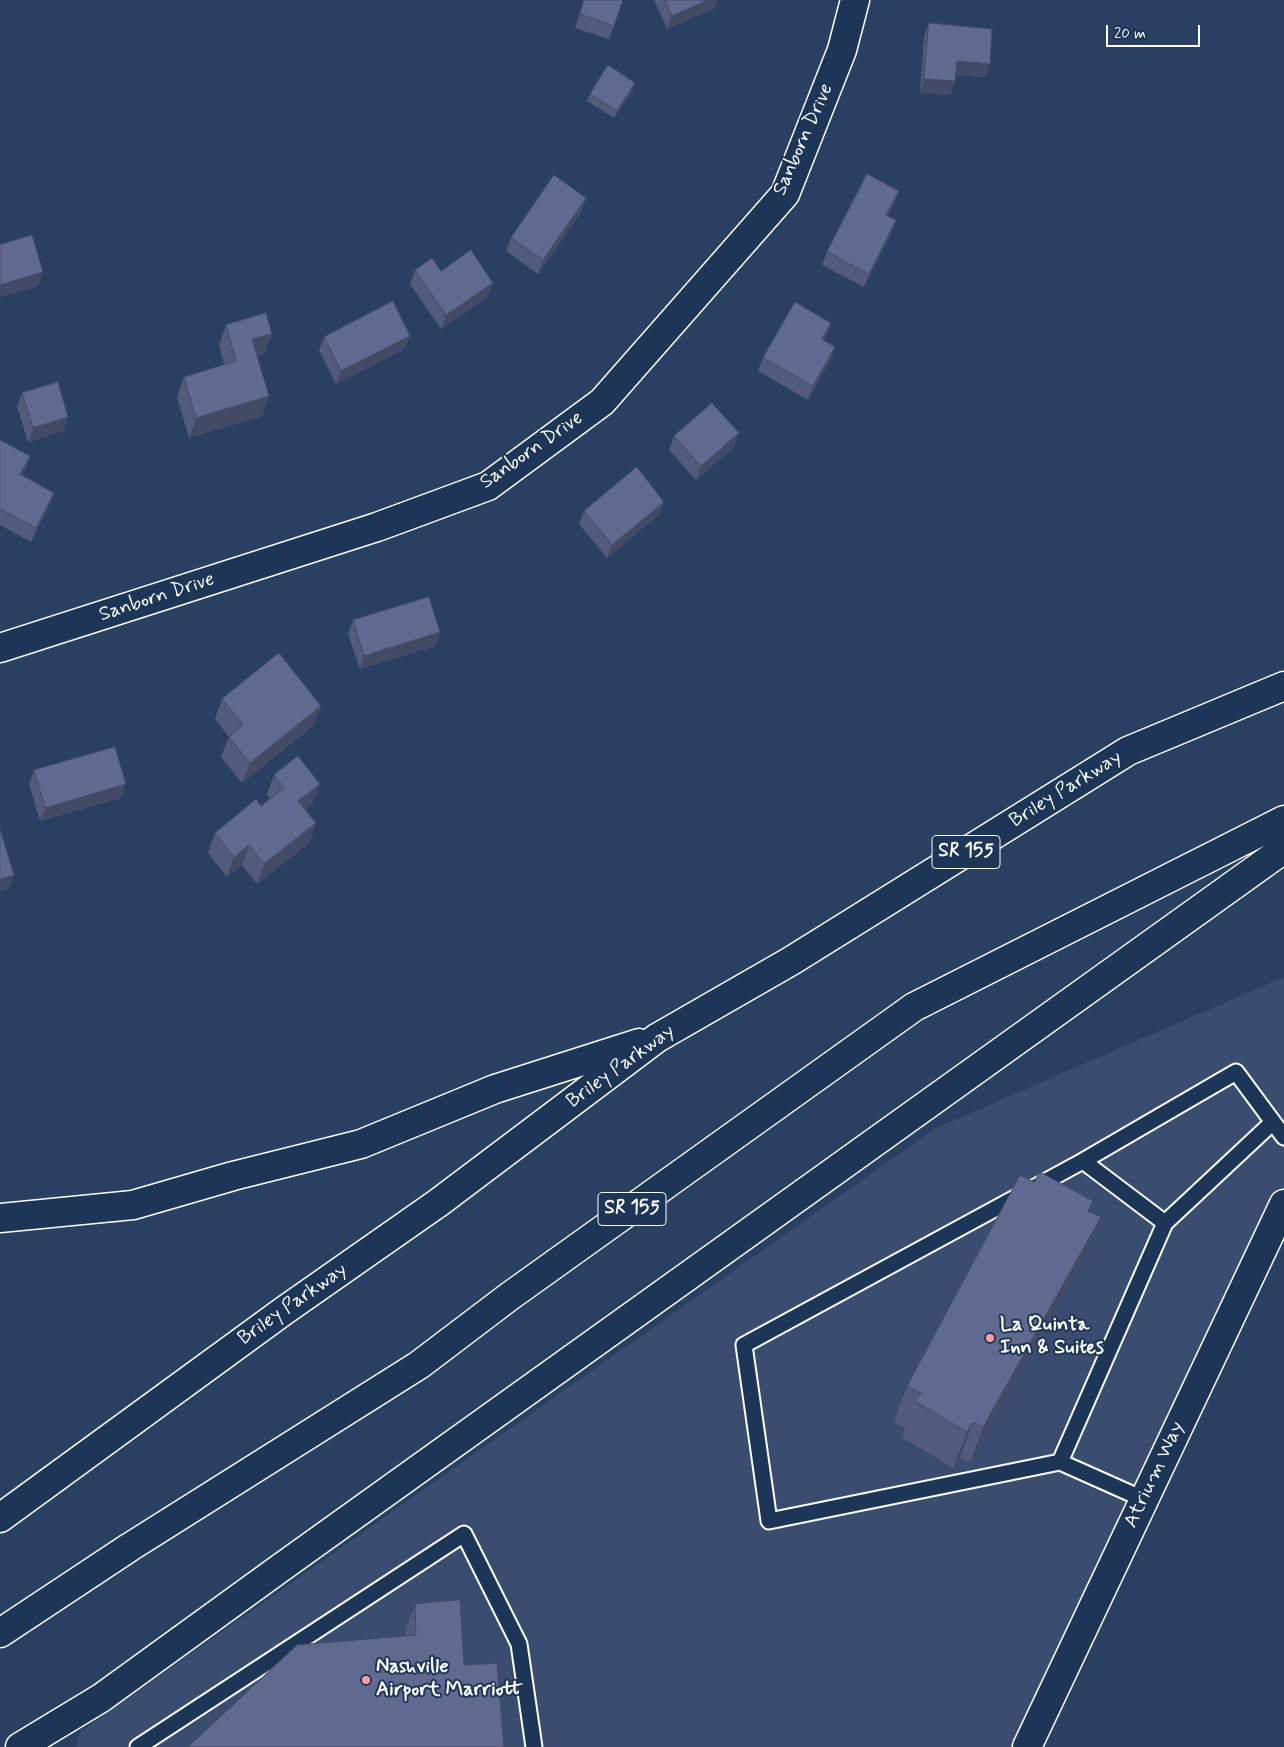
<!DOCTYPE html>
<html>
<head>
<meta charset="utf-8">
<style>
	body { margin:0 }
	#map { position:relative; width:1284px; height:1747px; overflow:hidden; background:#2a4063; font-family:Mynerve,sans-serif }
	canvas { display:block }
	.scale { position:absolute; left:1106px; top:25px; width:94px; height:22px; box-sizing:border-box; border:2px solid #fff; border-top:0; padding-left:6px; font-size:15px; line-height:18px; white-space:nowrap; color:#fff; -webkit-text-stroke:4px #1d3557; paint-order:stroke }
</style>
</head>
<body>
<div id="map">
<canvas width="1284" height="1747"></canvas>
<div class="scale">20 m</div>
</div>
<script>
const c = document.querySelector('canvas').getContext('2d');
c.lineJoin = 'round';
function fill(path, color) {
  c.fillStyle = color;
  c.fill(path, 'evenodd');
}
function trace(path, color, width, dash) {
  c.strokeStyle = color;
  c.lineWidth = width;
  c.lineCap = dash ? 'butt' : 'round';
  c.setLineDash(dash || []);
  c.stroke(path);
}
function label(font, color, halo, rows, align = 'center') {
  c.font = font + ' Mynerve,sans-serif';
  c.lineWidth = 4;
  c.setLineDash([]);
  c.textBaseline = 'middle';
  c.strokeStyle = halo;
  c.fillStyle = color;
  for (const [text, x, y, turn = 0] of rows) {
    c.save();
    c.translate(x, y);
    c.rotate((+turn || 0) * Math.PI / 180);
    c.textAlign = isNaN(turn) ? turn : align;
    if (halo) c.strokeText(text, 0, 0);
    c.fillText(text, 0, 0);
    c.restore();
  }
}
const built = new Path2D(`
	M1284,977V1204L1026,1747H76L80,1732L936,1128Z`);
const service = new Path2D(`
	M1273,1122L1165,1223L1060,1462L769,1521L744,1345L1083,1161L1236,1072L1284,1137
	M1083,1161L1165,1223
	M1060,1462L1143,1499
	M138,1747L464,1534L519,1644L534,1747`);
const minor = new Path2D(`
	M0,648L377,527L488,486L602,402L785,194L842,50L855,0
	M1027,1747L1284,1204`);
const motorway = new Path2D(`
	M0,1218L133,1205L233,1176L361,1144L495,1089L639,1043
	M0,1518L285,1310L438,1203L657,1038L791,961L1128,751L1284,686
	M0,1633L130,1547L419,1365L510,1296L914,1007L1284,820
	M20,1747L101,1698L279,1569L1284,849`);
const wall = new Path2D(`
	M584,0L614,26L609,39L575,28Z
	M654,0H718L715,8L667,29Z
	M929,23L985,77L956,75L955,81L950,95L920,93L924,37Z
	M633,90L614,118L587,101L590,94Z
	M586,198L582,211L538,274L506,251L511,238Z
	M894,204L888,216L896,220L891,234L864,287L822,265L827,252Z
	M415,270L488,297L441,329L410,284Z
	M226,325L272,334L264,354L257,356L262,416L189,438L177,397L184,377L224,365L219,345Z
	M324,337L405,349L336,384L319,350Z
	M826,337L824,340L835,347L830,361L808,400L758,371L763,358Z
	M22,393L68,417L63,431L28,442L17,406Z
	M674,436L734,447L696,480L669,450Z
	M0,440L30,456L25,470L22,475L49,507L31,542L0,525Z
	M584,511L659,515L607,558L579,524Z
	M353,620L440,632L435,646L360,669L348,634Z
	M222,699L321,706L313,726L242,783L221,757L229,737L215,719Z
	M34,770L121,798L40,821L29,784Z
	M274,775L312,804L305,810L316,823L309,843L257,884L242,865L227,877L208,853L215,833L261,806L270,800L267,795Z
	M1089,1212L1088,1253L970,1463L960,1458L953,1468L902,1437L905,1428L894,1422L907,1386Z
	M415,1604L464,1665L406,1636V1630Z`);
const shadedWall = new Path2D(`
	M708,0H718L715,8L667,29L672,16Z
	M957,61L990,64L985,77L952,75Z
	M924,79L955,81L950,95L920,93Z
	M635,83L633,90L614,118L617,111Z
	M899,191L894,204L881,228L886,215Z
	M586,198L582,211L538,274L543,260Z
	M896,220L891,234L864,287L869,274Z
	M43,272L38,286L0,297V285Z
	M493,283L488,297L441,329L446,315Z
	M831,323L826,337L817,353L822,339Z
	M272,334L264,354L245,359L252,339Z
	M410,336L405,349L336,384L341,371Z
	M835,347L830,361L808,400L813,386Z
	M269,396L262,416L189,438L196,418Z
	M68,417L63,431L28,442L33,428Z
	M739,433L734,447L696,480L701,466Z
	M30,456L25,470L15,488L20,474Z
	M54,493L49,507L31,542L36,528Z
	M664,502L659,515L607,558L612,545Z
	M440,632L435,646L360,669L364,656Z
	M321,706L313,726L242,783L250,763Z
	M126,784L121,798L40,821L45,808Z
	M320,784L312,804L291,821L298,801Z
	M316,823L309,843L257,884L264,864Z
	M249,845L242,865L227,877L234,857Z
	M14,875L9,889L0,891V879Z
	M1101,1217L1088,1253L970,1463L983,1427Z
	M973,1422L960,1458L953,1468L967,1432Z`);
const building = new Path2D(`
	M584,0H623L614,26L580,14Z
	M665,0H708L672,16Z
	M929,23L992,29L990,64L957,61L955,81L924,79Z
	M608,65L635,83L617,111L590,94Z
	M867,174L899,191L886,215L896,220L869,274L827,252Z
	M554,175L586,198L543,260L511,238Z
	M32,235L43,272L0,285V245Z
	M471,250L493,283L446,315L415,270L432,258L441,271Z
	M393,301L410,336L341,371L324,337Z
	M795,302L831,323L822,339L835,347L813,386L763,358Z
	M266,313L272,334L252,339L269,396L196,418L184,377L236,361L226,325Z
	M58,382L68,417L33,428L22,393Z
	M712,403L739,433L701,466L674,436Z
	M0,440L30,456L20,474L54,493L36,528L0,509Z
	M637,467L664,502L612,545L584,511Z
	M429,597L440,632L364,656L353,620Z
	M279,653L321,706L250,763L229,737L243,725L222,699Z
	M115,747L126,784L45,808L34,770Z
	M298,756L320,784L298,801L316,823L264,864L249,845L234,857L215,833L256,799L261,806L284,788L274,775Z
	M0,829L14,875L0,879Z
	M1040,1172L1093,1201L1088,1211L1101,1217L983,1427L973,1422L967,1432L915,1401L921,1393L907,1386L1020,1175L1034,1182Z
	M460,1600L464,1665L497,1663L504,1747H188L297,1645L416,1635L415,1604Z`);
const markers = [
	[990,1338,5,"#ff9aa2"],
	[366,1680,5,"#ff9aa2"]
];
const shields = [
	[966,852,68],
	[632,1209,68]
];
const shieldNames = [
	["SR 155",966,852],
	["SR 155",632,1209]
];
const streetNames = [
	["Sanborn Drive",804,140,-66],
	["Sanborn Drive",532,451,-35],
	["Sanborn Drive",157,598,-18],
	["Briley Parkway",1066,790,-32],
	["Briley Parkway",621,1067,-36],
	["Briley Parkway",293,1305,-35],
	["Atrium Way",1155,1475,-65]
];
const poiNames = [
	["La Quinta",1000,1326],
	["Inn & Suites",1000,1349],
	["Nashville",376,1668],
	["Airport Marriott",376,1691]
];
fill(built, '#3a4d71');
trace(service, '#fff', 19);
trace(minor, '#fff', 31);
trace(motorway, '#fff', 31);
trace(service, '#1d3557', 15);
trace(minor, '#1d3557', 28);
trace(motorway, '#1d3557', 28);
fill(wall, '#535b7d');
fill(shadedWall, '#434a66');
fill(building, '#606a91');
trace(building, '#434a66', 1);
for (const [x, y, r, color] of markers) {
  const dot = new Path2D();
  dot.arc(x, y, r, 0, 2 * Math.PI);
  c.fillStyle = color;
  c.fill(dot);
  trace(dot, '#1d3557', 2);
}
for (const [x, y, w] of shields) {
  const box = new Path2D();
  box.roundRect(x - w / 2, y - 16.5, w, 33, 4);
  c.fillStyle = '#1d3557';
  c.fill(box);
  trace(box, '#fff', 1);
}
label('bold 19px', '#fff', null, shieldNames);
label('20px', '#fff', '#1d3557', streetNames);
label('bold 20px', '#fff', '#1d3557', poiNames, 'left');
</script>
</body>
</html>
